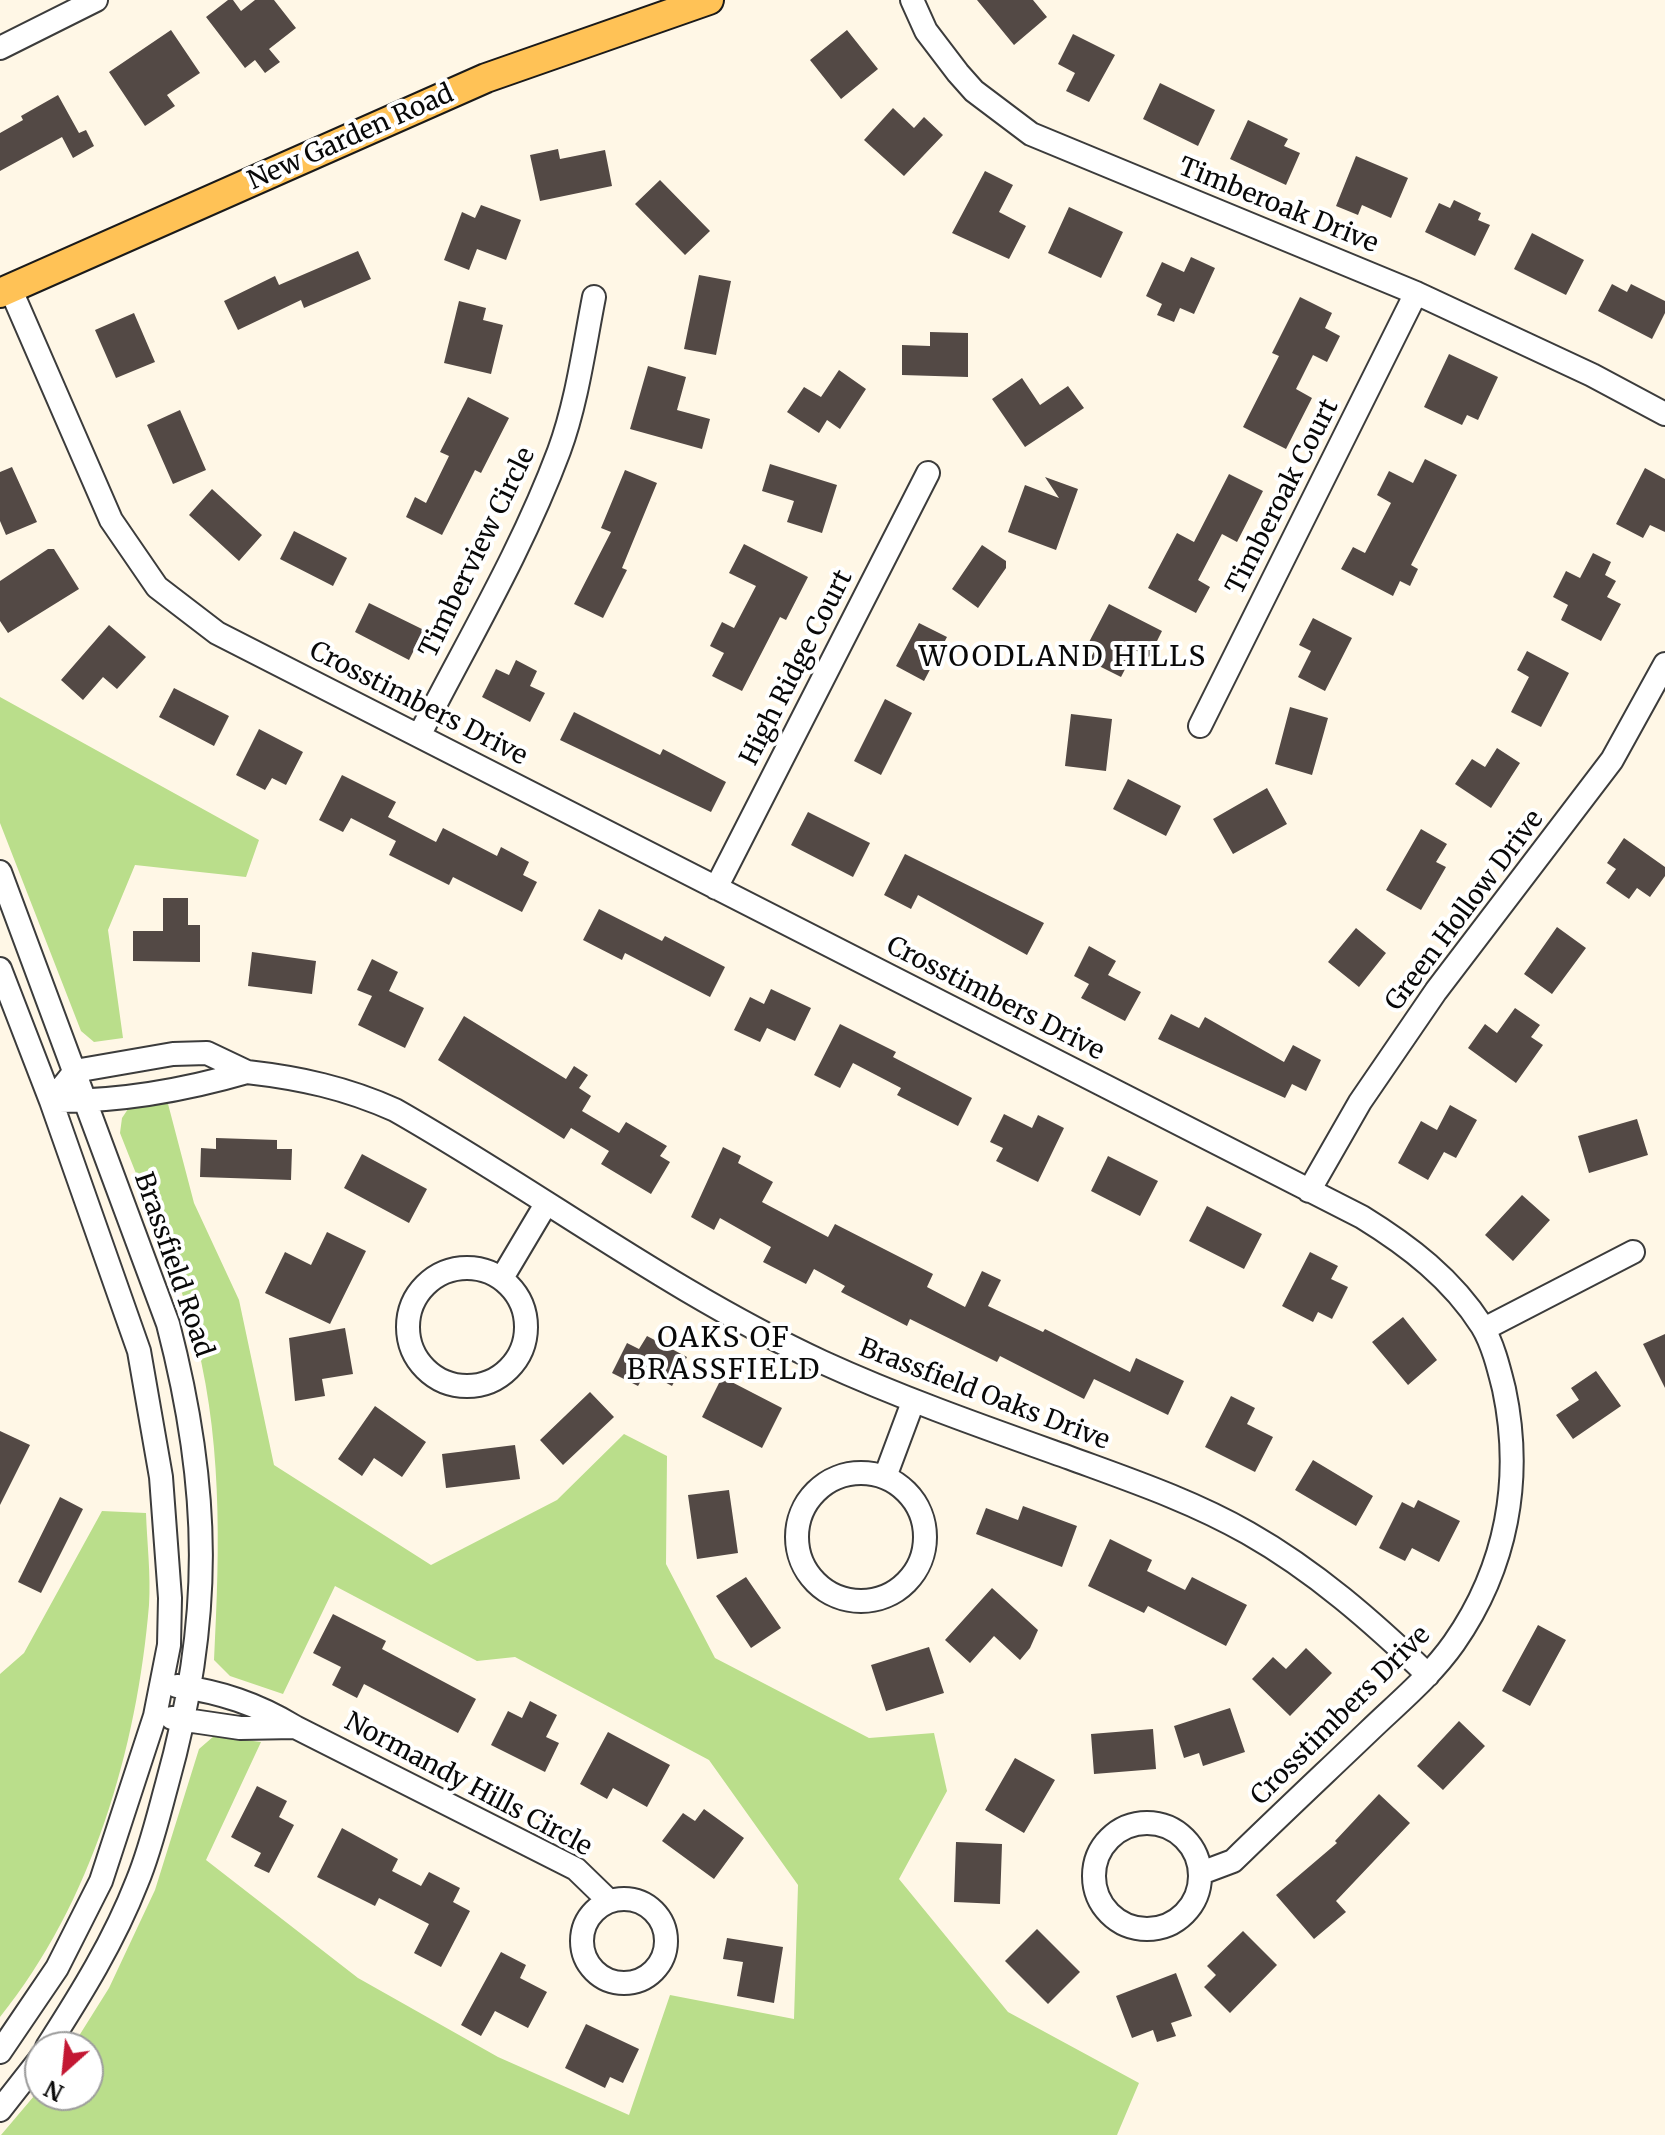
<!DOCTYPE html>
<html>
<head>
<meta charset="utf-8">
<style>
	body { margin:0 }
	#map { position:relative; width:1665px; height:2135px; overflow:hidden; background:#fff7e6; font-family:Merriweather,serif }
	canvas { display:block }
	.north { position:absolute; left:24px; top:2031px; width:80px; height:80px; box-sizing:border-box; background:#fff; border:2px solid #9d9d9d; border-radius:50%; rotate:207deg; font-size:22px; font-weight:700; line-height:32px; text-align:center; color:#090909 }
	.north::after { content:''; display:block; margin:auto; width:28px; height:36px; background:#c31733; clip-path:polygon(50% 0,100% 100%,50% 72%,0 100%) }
</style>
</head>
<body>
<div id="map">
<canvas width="1665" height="2135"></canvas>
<div class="north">N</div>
</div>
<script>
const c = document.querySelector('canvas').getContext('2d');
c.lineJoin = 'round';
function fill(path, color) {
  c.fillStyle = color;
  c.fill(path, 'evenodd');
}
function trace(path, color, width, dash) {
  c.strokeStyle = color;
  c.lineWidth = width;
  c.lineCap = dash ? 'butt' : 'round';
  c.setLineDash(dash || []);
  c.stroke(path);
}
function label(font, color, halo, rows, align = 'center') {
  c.font = font + ' Merriweather,serif';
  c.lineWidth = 8;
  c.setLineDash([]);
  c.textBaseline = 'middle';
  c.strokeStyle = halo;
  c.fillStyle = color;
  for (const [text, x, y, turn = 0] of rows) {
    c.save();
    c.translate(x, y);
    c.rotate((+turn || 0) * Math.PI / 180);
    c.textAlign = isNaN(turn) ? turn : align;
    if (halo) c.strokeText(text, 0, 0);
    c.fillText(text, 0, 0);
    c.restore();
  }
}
const forest = new Path2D(`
	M0,697L259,840L246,877L135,865L108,930L123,1038L94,1042L81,1031L0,823Z
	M167,1100L194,1203L239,1300L274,1465L431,1565L557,1500L624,1434L667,1456L666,1564L715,1658L869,1738L934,1733L947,1791L899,1879L1008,2012L1139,2083L1117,2135H1L40,2089V2095H88V2047H72L109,1988L155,1890L199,1749L214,1736L261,1742L206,1860L358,1978L498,2057L629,2115L670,1995L794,2019L798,1885L709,1760L515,1657L477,1661L335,1586L283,1694L230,1676L214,1660C220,1546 223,1432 191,1321C172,1258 144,1195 120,1133L122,1118L130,1106Z
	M102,1511L146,1513C147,1543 151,1575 149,1605C137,1749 92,1903 0,2017V1674L24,1653Z`);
const building = new Path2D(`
	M228,0H233L241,11L255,0H274L296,28L269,49L280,62L265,73L255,60L245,68L206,17Z
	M977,0H1033L1047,17L1014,45Z
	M171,30L200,73L167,95L175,106L145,126L109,72Z
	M847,30L878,69L841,99L810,60Z
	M1073,34L1115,55L1089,102L1066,91L1075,73L1058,64Z
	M1160,83L1215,110L1198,146L1143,119Z
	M58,95L79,133L86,130L94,146L73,158L62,137L0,171V133L23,120L21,116Z
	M893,108L914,128L924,117L943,135L904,176L864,140Z
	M1248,120L1288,139L1284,146L1300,153L1286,185L1230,159Z
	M558,149L560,159L605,150L612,186L540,201L530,155Z
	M1356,156L1408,178L1391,218L1362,205L1358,215L1336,206Z
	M985,171L1013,185L999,212L1026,226L1009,259L952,233Z
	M660,180L710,231L685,255L635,204Z
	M1454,200L1481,213L1478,220L1490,225L1475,256L1425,232L1439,203L1450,208Z
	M481,205L521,220L506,260L477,249L469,270L444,260L462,212L475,218Z
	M1069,207L1123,232L1101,278L1048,253Z
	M1532,233L1584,260L1566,295L1514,269Z
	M358,251L371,279L304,308L301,300L238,330L224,301L275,276L279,285Z
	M1191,257L1215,268L1194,314L1180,308L1174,322L1157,315L1162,304L1146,296L1162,262L1184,272Z
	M699,275L731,281L716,355L684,349Z
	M1612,284L1627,292L1631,284L1665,301V313L1652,339L1598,311Z
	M1300,297L1332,313L1325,328L1340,336L1327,362L1313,355L1296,389L1312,398L1286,449L1243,427L1279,356L1272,353Z
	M459,301L486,308L483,320L503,325L491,374L444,363Z
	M134,313L155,362L116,378L95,330Z
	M930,332L968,333V377L902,375V345L930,346Z
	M1449,354L1498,377L1478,420L1467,415L1462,425L1424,407Z
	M648,366L686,377L677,410L710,419L702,449L630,429Z
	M839,370L866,389L840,429L827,420L819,433L787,412L804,387L821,397Z
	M1022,378L1040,405L1068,386L1084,408L1025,447L992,399Z
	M468,397L509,418L481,473L475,470L442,535L406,517L415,497L426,503L449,456L440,452Z
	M180,410L206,470L173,484L147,425Z
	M1425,459L1457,475L1411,565L1418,569L1410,586L1400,581L1393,596L1341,569L1353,547L1365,553L1391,503L1377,495L1389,471L1413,483Z
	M770,464L837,485L822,533L787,522L794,501L762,491Z
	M12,467L37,522L6,535L0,521V472Z
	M1645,468L1665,479V532L1650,525L1643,538L1616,524Z
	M625,470L657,483L622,568L627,570L603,618L574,604L611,532L601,528Z
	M1229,474L1263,491L1237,542L1222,534L1198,580L1210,587L1196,613L1148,588L1177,533L1194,542Z
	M1045,477L1078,489L1056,550L1008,532L1025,485L1059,498Z
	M212,489L262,535L239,561L189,515Z
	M294,531L347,558L333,586L280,559Z
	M744,544L808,577L786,620L780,617L742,691L712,676L724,653L710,646L722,622L734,628L756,586L729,573Z
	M982,545L1006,561V568L978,608L952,589Z
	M48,549H54L79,589L8,633L0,621V581Z
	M1593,553L1611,562L1605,575L1616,581L1607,597L1621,604L1601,641L1561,620L1568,605L1553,597L1566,571L1580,578Z
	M369,603L424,630L409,660L355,632Z
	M1109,604L1162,631L1149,657L1135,650L1121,677L1089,661L1096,648L1088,644Z
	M1313,618L1352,638L1325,691L1298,677L1311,651L1299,645Z
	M919,623L947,637L924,681L896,666Z
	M109,625L146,657L117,689L103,677L83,700L61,680Z
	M1527,651L1569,673L1541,727L1511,712L1529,677L1517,670Z
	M516,660L537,671L530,686L545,693L530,722L482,697L496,669L509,675Z
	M174,688L229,716L214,746L159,717Z
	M885,699L912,713L881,775L854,761Z
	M1290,707L1328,718L1312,775L1275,764Z
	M574,712L660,755L663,749L726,782L711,812L560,740Z
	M1071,714L1112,719L1106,771L1065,766Z
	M259,729L303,752L286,785L272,778L265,790L236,775Z
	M1497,748L1520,763L1491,808L1455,784L1472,759L1485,767Z
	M342,775L396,802L388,817L436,842L443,828L497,856L501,847L529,862L523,875L537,882L522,912L453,877L449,885L389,855L396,841L351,818L343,832L319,820Z
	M1128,779L1181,806L1166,836L1113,809Z
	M1267,788L1287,824L1233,854L1213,819Z
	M808,812L870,843L853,877L791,845Z
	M1421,829L1447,844L1436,862L1446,867L1421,910L1386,890Z
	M1624,838L1665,867V876L1650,897L1637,888L1629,899L1606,883L1616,869L1607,863Z
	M905,854L1044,923L1027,955L918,895L911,909L884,895Z
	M163,898H188V925H200V962L133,961V931H163Z
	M599,909L662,941L665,936L725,967L710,997L625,953L622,960L583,940Z
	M1557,927L1586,948L1552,994L1524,974Z
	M1356,928L1386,953L1359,987L1328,962Z
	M1089,946L1116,961L1108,975L1141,992L1125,1021L1081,998L1089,984L1074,976Z
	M252,952L316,961L312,994L248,986Z
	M372,959L398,972L389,991L424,1008L405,1048L358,1025L372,996L357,990Z
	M771,989L811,1008L795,1041L767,1028L760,1042L734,1030L750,997L764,1004Z
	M1515,1008L1540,1025L1531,1037L1543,1045L1516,1083L1468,1048L1485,1024L1497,1033Z
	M1171,1014L1199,1028L1205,1017L1284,1062L1293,1045L1321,1060L1306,1091L1292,1084L1285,1098L1158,1039Z
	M464,1016L566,1079L574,1066L588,1075L579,1088L591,1096L582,1111L619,1133L626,1122L667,1146L660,1156L670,1162L651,1194L601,1164L609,1151L571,1128L564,1139L438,1060Z
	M840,1024L896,1052L893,1057L972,1098L958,1126L897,1095L901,1088L853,1063L840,1088L814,1075Z
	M1450,1105L1477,1120L1456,1158L1444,1152L1428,1180L1398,1163L1421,1121L1437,1130Z
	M1004,1114L1032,1128L1038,1115L1064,1128L1038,1182L996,1161L1003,1148L990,1142Z
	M1637,1119L1648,1155L1589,1173L1578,1136Z
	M216,1138L277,1140V1149H292L291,1180L200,1177L201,1148L216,1149Z
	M723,1147L741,1156L738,1163L773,1182L762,1202L828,1237L835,1224L933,1274L927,1287L965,1307L982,1271L1001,1280L988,1306L1043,1332L1045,1329L1130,1372L1136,1358L1184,1381L1168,1415L1094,1379L1084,1399L1000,1356L997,1362L910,1319L907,1326L841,1292L845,1286L814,1269L806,1284L763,1262L771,1247L720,1218L714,1230L691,1217Z
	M362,1154L427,1189L409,1223L344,1188Z
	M1108,1156L1158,1181L1140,1216L1091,1191Z
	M1522,1195L1550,1220L1513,1261L1485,1235Z
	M1207,1206L1262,1234L1244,1269L1189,1241Z
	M327,1232L366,1251L330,1324L265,1293L285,1252L311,1265Z
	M1310,1252L1338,1266L1331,1279L1348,1287L1332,1319L1318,1312L1313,1322L1282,1306Z
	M1403,1317L1437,1360L1408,1385L1372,1342Z
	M345,1328L353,1374L322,1379L325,1396L295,1401L289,1338Z
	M1665,1334V1388L1643,1344Z
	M647,1336L687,1357L672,1386L646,1372L638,1386L612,1373L627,1343L639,1349Z
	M1596,1371L1621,1406L1573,1439L1556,1415L1579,1400L1571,1388Z
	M722,1377L782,1408L762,1448L702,1417Z
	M590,1392L614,1417L563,1465L540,1440Z
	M1231,1396L1255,1408L1247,1424L1273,1437L1255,1472L1205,1447Z
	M375,1406L426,1442L402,1477L374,1458L362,1476L338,1459Z
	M0,1431L30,1445L0,1505Z
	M515,1445L520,1479L446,1488L442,1454Z
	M1313,1460L1373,1496L1356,1526L1295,1490Z
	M729,1490L738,1553L697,1559L688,1495Z
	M60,1497L83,1509L41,1593L18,1582Z
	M1418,1500L1460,1521L1439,1562L1412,1548L1405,1561L1379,1548L1402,1502L1414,1508Z
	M1023,1506L1077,1526L1062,1567L976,1534L986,1508L1018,1520Z
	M1110,1539L1152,1560L1147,1571L1185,1590L1192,1577L1247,1605L1226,1646L1148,1606L1144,1613L1088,1586Z
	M746,1577L781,1628L751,1648L716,1596Z
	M992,1588L1038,1630L1030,1648L1020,1660L994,1636L970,1663L945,1640Z
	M333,1614L386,1641L382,1649L476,1699L458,1733L364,1684L357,1698L332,1685L341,1667L313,1653Z
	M1538,1625L1566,1640L1530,1706L1502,1691Z
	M929,1647L944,1693L886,1711L871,1665Z
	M1306,1648L1332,1673L1290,1716L1252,1679L1273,1657L1286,1669Z
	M530,1701L557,1715L546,1737L559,1743L545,1772L491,1745L508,1711L522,1718Z
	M1230,1708L1245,1752L1203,1766L1199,1753L1184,1758L1174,1726Z
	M1459,1721L1485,1746L1443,1790L1417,1766Z
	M1153,1729L1156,1769L1094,1774L1091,1734Z
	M608,1732L670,1765L647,1807L613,1788L607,1799L580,1784Z
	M1015,1758L1055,1780L1024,1833L985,1810Z
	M257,1786L287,1801L279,1817L294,1825L269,1873L254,1866L261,1853L231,1837Z
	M1379,1794L1410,1823L1336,1901L1346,1912L1314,1939L1276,1895L1337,1843L1335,1841Z
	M704,1809L744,1838L714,1879L662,1841L683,1813L695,1821Z
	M342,1828L398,1859L392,1871L421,1886L429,1872L460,1888L453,1902L470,1911L441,1967L414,1953L429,1924L379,1898L375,1906L317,1877Z
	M956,1842L1002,1844L1000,1904L954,1902Z
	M1037,1929L1080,1972L1048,2004L1005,1961Z
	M1243,1931L1277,1965L1230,2013L1204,1987L1216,1975L1207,1966Z
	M727,1938L783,1947L774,2003L737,1996L743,1962L723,1959Z
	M501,1952L526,1965L520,1978L547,1992L528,2028L495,2011L481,2036L461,2025Z
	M1176,1973L1192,2016L1171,2023L1176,2036L1157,2042L1153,2030L1132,2038L1116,1996Z
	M586,2024L639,2049L623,2083L610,2077L605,2088L565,2068Z`);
const minor = new Path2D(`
	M912,0L926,31L958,73L974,91L1031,134L1416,293L1592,375L1665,414
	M0,48L96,0
	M10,288L111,520L157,587L217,633L1362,1217C1409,1246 1452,1279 1482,1326C1493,1344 1499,1369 1504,1389C1523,1479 1507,1567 1454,1643C1430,1677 1398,1703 1369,1731C1324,1774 1278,1817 1233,1861L1201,1873
	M1200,726L1416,293
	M419,736C467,642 522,550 559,451C577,402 584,348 594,297
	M0,872L168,1324C211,1489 213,1620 167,1784C158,1817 150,1851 137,1882C114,1941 81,1994 47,2047
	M716,888L928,473
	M0,969L51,1101L139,1351L161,1477L170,1598L169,1645L155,1716L101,1881L57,1968L0,2052
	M207,1053L247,1072C185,1090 116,1102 51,1101L75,1071L173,1054Z
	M247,1072C300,1078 346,1088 395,1110C539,1192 671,1292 822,1362C903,1399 986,1428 1070,1458C1130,1480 1192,1501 1248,1533C1315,1571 1373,1622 1428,1675
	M1309,1191L1360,1102L1436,991L1612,760L1665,664
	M408 1327a59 59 0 1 1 118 0a59 59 0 1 1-118 0Z
	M502,1278L546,1204
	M1484,1329L1633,1252
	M797 1537a64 64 0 1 1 128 0a64 64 0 1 1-128 0Z
	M885,1477L913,1402
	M172,1718L240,1728L295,1727C257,1704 221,1692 177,1686
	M295,1727L576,1869L609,1901
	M1094 1876a53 53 0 1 1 106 0a53 53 0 1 1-106 0Z
	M582 1941a42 42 0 1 1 84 0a42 42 0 1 1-84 0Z
	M0,2110L40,2059`);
const major = new Path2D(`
	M0,293L486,78L709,0`);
const streetNames = [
	["New Garden Road",351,138,-24],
	["Timberoak Drive",1278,206,22],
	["Timberoak Court",1283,497,-63],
	["Timberview Circle",478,553,-64],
	["High Ridge Court",797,668,-63],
	["Crosstimbers Drive",418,704,27],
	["Green Hollow Drive",1465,911,-53],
	["Crosstimbers Drive",995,999,27],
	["Brassfield Road",173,1265,71],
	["Brassfield Oaks Drive",984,1395,21],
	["Crosstimbers Drive",1341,1716,-45],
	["Normandy Hills Circle",468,1785,28]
];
const neighbourhoodNames = [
	["WOODLAND HILLS",1063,658],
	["OAKS OF",724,1339],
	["BRASSFIELD",724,1371]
];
fill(forest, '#bade8b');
fill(building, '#534945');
trace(minor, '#3c3c3c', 26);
trace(major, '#1a1a1a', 32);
trace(minor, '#fff', 22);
trace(major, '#ffc256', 28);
label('26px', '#090909', '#fff', streetNames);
c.letterSpacing = '2px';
label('28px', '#090909', '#fff', neighbourhoodNames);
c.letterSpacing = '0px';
</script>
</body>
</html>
